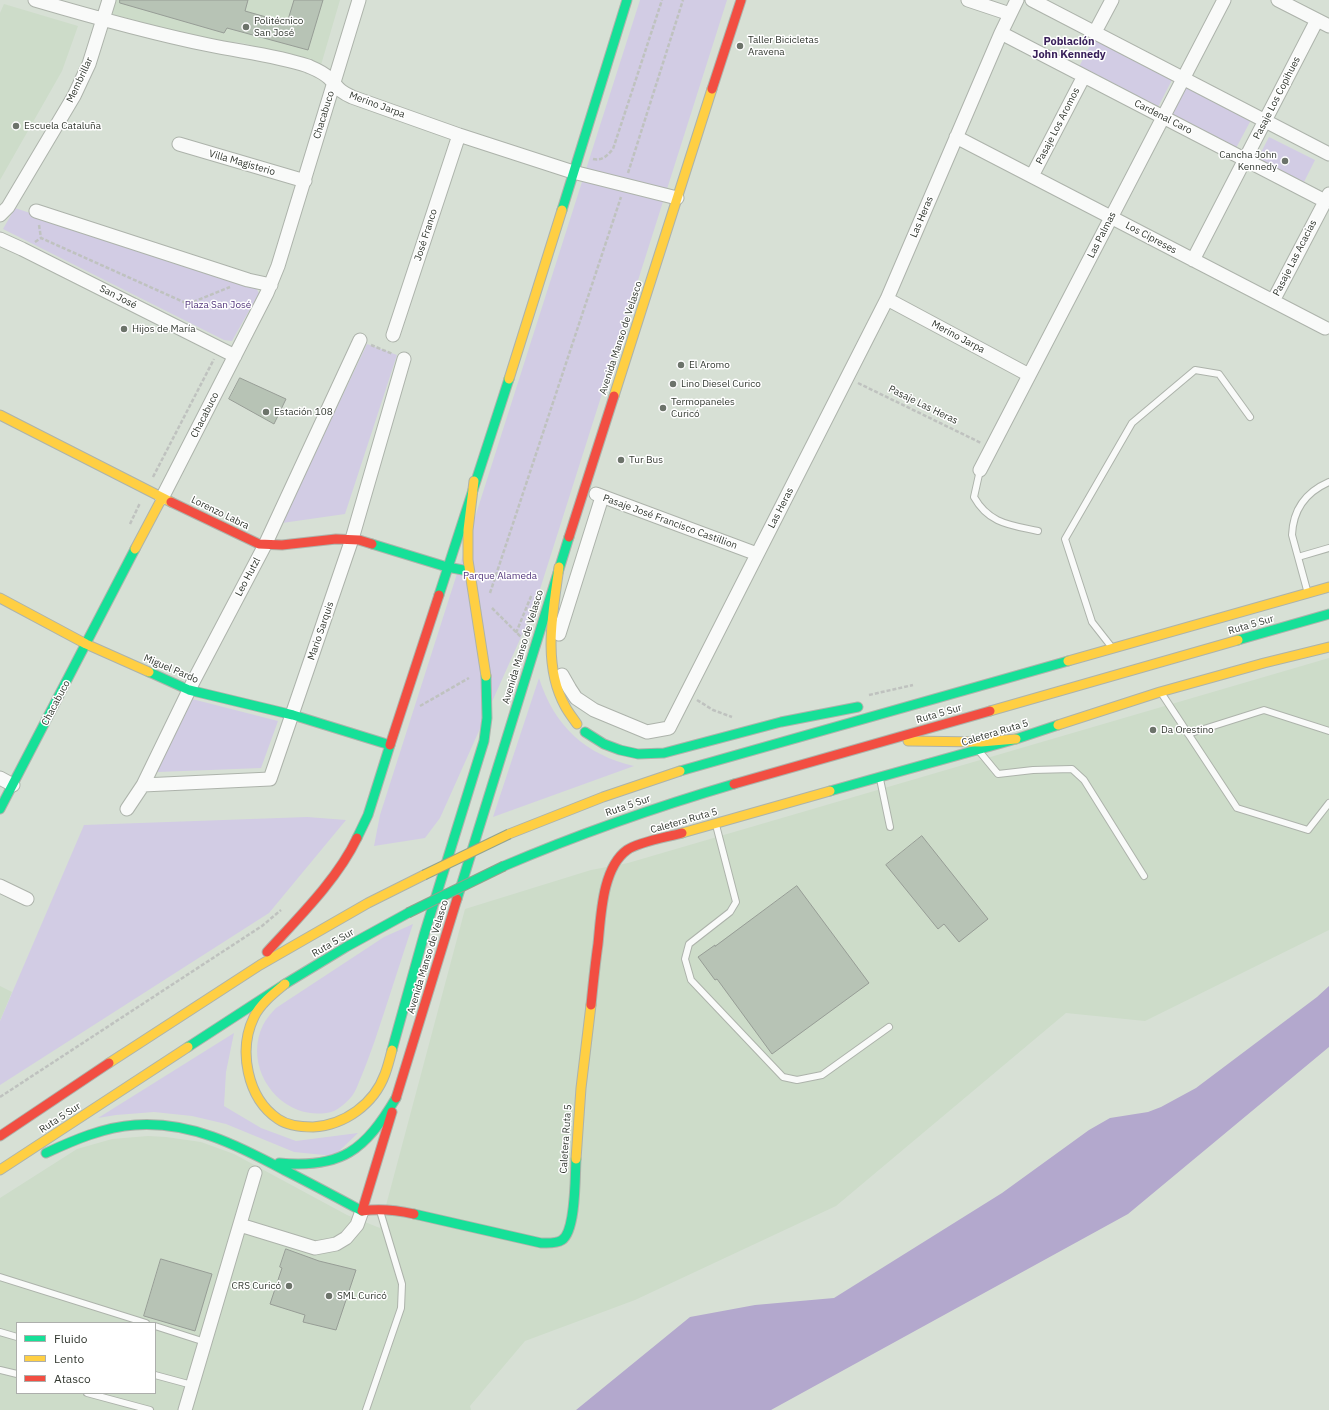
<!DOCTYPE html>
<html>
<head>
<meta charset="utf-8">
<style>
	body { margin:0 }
	#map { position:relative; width:1329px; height:1410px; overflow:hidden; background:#d7e0d5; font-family:"IBM Plex Sans",sans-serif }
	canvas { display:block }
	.legend { position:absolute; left:16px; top:1322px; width:140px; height:72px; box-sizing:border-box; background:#fff; border:1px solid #adafac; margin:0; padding:5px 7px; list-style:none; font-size:12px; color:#323830 }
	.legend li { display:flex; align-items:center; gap:8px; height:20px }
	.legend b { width:20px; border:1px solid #adafac }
</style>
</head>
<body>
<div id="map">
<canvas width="1329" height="1410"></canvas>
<ul class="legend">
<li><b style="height:5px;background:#16e098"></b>Fluido</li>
<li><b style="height:5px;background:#ffcf43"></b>Lento</li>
<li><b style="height:5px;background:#f24e42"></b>Atasco</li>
</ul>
</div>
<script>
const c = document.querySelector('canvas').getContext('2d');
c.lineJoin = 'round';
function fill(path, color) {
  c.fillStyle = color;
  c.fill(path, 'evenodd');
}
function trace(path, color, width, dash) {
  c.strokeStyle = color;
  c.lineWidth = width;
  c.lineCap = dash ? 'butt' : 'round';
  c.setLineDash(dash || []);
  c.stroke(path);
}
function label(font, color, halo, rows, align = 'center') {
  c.font = font + ' "IBM Plex Sans",sans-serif';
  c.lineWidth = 3;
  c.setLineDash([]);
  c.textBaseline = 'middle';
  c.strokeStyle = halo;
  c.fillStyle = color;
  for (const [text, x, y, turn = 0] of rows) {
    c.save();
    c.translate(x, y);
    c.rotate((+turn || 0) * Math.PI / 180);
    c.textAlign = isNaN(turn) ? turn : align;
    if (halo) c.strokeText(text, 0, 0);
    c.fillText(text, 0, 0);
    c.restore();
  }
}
const built = new Path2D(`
	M116,0H340L321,65L243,43L209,40L112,14Z
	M4,4L78,26L62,71L0,180V13Z
	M1329,658V930L1145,1021L1066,1013L836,1206L635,1300L525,1341L470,1406L471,1410H0V1198L77,1149L112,1139L148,1136L166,1137L201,1142L234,1154L347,1215L380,1228L465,909L591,870L628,863ZM17,1323H155V1393H17Z
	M0,986L12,992L0,1021Z`);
const green = new Path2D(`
	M640,0H727L534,608L440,818L425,838L374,846L380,815Z
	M1094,37L1173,78L1157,109L1079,67Z
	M1182,84L1251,120L1235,150L1166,114Z
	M1269,137L1315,160L1302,186L1256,162Z
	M15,208L256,288L259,293L232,341L224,340L3,229Z
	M367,344L397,355L345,514L282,523Z
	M539,678C554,726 586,755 634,766L493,817Z
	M192,699L278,721L261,768L157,772Z
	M307,817L346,820L269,913L0,1085V1021L84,825Z
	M413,924C400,963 388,1001 375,1040C370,1054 365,1068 359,1082C357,1087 355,1092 352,1096C348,1101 339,1109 334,1111C323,1115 308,1114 298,1110C265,1097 247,1058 263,1025C266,1019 271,1013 276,1008L384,937Z
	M234,1033L226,1072L224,1106L261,1128L296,1141L358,1133L334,1156L294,1152L226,1124L192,1116L154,1112L116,1115L98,1118Z`);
const water = new Path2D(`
	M1329,986V1047L1128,1214L771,1410H576L690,1317L755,1305L834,1298L1002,1193L1089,1130L1110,1118L1148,1112L1161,1107L1196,1088L1317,997Z`);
const building = new Path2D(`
	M120,0H248L245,11L287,23L294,0H323L308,50L227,28L224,33L120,3Z
	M240,378L286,399L274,424L229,399Z
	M922,836L988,919L959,942L944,924L938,929L886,865Z
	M797,886L869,983L772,1054L717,979L715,980L698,957L715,945V946Z
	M286,1249L319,1261L356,1270L336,1330L303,1322L305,1315L270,1304L282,1268L280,1267Z
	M161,1259L212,1274L195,1331L144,1316Z`);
const path = new Path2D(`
	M593,159C602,161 607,156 613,149L662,0
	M628,173L683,0
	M39,225L41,238
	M35,242L41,238L188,304L230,287
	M371,345L393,354
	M858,383L981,443
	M153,477L214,359
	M130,524L140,503
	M490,593L621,197
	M492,608L521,637
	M516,633L532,594
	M869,695L913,685
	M697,700L713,710L732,717
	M420,706L469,678
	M0,1097L262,926L281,910`);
const lane = new Path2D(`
	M980,470L974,497C989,524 1011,525 1038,531
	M1298,557L1329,548
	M1307,590L1292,535C1293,510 1306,492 1329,482
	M1110,645L1092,622L1065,539L1132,423L1195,370L1219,374L1250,417
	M1162,694L1237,808L1308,830L1329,803
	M1188,734L1264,710L1329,731
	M979,751L998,774L1033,770L1072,769L1084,780L1144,876
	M880,779L890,827
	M716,825L736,902L730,912L689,944L685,959L691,980L783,1077L797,1080L822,1075L889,1027
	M0,1277L146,1323
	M155,1326L205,1342
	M0,1332L17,1337
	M0,1370L17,1374
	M155,1375L192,1385
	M87,1393L150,1410
	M366,1410L401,1308L402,1284L380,1211`);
const street = new Path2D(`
	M35,0C93,17 150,33 209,45C242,52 275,55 308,66C315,69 323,72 329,78C338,87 338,91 352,97L459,135L573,172L677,198
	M968,0L1010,14
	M1032,0L1329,154
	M1278,0L1329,26
	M1095,32L1112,0
	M1001,33L1325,201
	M956,137L1325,328
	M179,144L305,181
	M1032,176L1084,76
	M36,211L248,280L271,285
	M0,215L8,207L74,96L89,64L109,0
	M0,239L22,249L235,356
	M1193,260L1317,20
	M887,299L1029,375
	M1273,301L1329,194
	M393,335L459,135
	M980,470L1224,0
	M596,494L757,554
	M162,498L267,293L278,266L359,0
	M559,634L602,497
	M562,675L570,689L576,698L594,710L647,732L669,728L887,299L1001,33L1017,0
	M0,778L13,785
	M143,785L270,779L352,539L404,359
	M127,809L143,785L194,680L265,545L360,340
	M0,886L27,899
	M240,1225L315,1248L336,1244L346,1238L357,1225L362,1211
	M185,1410L255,1173`);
const fast = new Path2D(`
	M562,210L627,0
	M372,544L447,567
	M447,567L463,570L470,574
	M439,595L509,379
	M1238,640L1329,614
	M149,672L189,690L293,715L390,745
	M585,732L604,744L620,750L638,754L664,753L781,722L858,707
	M680,771L1068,661
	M830,791L1016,739L1058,725
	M0,809L135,549
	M357,838L368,815L390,745
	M504,866C579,834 656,807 734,784
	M457,899L569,537
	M188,1047L285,984L346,947L408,913
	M392,1050L424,935L484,741L487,718L486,676
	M46,1153C74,1140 104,1127 135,1125C190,1121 237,1145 284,1170C310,1183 336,1197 362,1211
	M279,1163C342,1169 365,1150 396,1098
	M414,1214L541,1243C548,1243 556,1244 562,1240C576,1231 575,1177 576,1159`);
const slow = new Path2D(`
	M509,379L562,210
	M614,396L712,89
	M0,415L171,502
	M474,481L468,530V560L486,676
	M135,549L162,498
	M559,567C553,612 542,664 565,706C568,712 573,718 577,724
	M0,598L86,644L149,672
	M1068,661L1329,587
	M990,711L1238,640
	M1058,725L1160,692L1264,663L1329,647
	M908,741L981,742L1016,739
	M682,833L830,791
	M509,834L603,797L680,771
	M285,984C274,993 260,1004 254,1017C238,1050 247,1098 278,1119C288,1126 302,1127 313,1127C345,1125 374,1104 385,1074C388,1066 390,1058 392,1050
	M109,1063L260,965L368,903L424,875
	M576,1159L581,1088L591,1005
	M0,1170L188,1047`);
const jam = new Path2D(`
	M712,89L741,0
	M171,502L259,544L282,545L336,539L359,540L372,544
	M569,537L614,396
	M390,745L439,595
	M734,784L990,711
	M267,952C298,918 337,880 357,838
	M591,1005C593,985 595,965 598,944C601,916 602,868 627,850C638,842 668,837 682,833
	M396,1098L457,899
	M392,1112L362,1211C380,1208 396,1210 414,1214
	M0,1136L109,1063`);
const fastBridge = new Path2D(`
	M408,913L504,866`);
const slowBridge = new Path2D(`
	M424,875L509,834`);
const markers = [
	[246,27,4,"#6c736a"],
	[740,46,4,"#6c736a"],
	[16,126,4,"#6c736a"],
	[1285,161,4,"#6c736a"],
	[124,329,4,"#6c736a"],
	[681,365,4,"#6c736a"],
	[673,384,4,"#6c736a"],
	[663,408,4,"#6c736a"],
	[266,412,4,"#6c736a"],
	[621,460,4,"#6c736a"],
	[1153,730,4,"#6c736a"],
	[289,1286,4,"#6c736a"],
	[329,1296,4,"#6c736a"]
];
const poiNames = [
	["Politécnico",254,21],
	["San José",254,33],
	["Taller Bicicletas",748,40],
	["Aravena",748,52],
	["Escuela Cataluña",24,126],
	["Cancha John",1277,155,"right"],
	["Kennedy",1277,167,"right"],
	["Hijos de María",132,329],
	["El Aromo",689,365],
	["Lino Diesel Curico",681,384],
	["Termopaneles",671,402],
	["Curicó",671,414],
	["Estación 108",274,412],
	["Tur Bus",629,460],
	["Da Orestino",1161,730],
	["CRS Curicó",281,1286,"right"],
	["SML Curicó",337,1296]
];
const streetNames = [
	["Membrillar",80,80,-65],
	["Pasaje Los Copihues",1277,98,-63],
	["Merino Jarpa",377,105,20],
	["Chacabuco",324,115,-73],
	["Cardenal Caro",1163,117,27],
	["Pasaje Los Aromos",1058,126,-63],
	["Villa Magisterio",242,163,16],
	["Las Heras",922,217,-67],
	["José Franco",426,235,-72],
	["Las Palmas",1102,235,-63],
	["Los Cipreses",1151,238,28],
	["Pasaje Las Acacias",1295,258,-63],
	["San José",118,297,27],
	["Merino Jarpa",958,337,28],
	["Avenida Manso de Velasco",621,338,-72],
	["Pasaje Las Heras",923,405,26],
	["Chacabuco",205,415,-63],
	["Las Heras",781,508,-63],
	["Lorenzo Labra",220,513,26],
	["Pasaje José Francisco Castillion",670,522,20],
	["Leo Hutzl",248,577,-62],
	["Ruta 5 Sur",1251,625,-16],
	["Mario Sarquis",321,631,-71],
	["Avenida Manso de Velasco",523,647,-73],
	["Miguel Pardo",171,669,23],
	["Chacabuco",56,703,-62],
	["Ruta 5 Sur",939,714,-16],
	["Caletera Ruta 5",995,733,-17],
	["Ruta 5 Sur",628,806,-19],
	["Caletera Ruta 5",684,821,-16],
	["Ruta 5 Sur",333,943,-30],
	["Avenida Manso de Velasco",428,957,-73],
	["Ruta 5 Sur",60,1118,-33],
	["Caletera Ruta 5",566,1139,-86]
];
const parkNames = [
	["Plaza San José",218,305],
	["Parque Alameda",500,576]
];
const neighbourhoodNames = [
	["Población",1069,42],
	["John Kennedy",1069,55]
];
fill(built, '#cddcc9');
fill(green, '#d2cce4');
fill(water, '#b3a8cd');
fill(building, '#b7c3b5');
trace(building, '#979d96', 1);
trace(lane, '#adb3ab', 8);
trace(street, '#adb3ab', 15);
trace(fast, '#adb3ab', 11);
trace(slow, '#adb3ab', 11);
trace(jam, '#adb3ab', 11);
trace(path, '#bfc2bf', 2.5, [4, 2]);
trace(lane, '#f9faf9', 6);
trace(street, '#f9faf9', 13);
trace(fast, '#16e098', 9);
trace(slow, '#ffcf43', 9);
trace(jam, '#f24e42', 9);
trace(fastBridge, '#92a28e', 11, []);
trace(slowBridge, '#92a28e', 11, []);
trace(fastBridge, '#16e098', 9);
trace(slowBridge, '#ffcf43', 9);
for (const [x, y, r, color] of markers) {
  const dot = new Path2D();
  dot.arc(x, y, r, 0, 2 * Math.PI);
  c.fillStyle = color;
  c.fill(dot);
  trace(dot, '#fff', 1.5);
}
label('10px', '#323830', '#fff', poiNames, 'left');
label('10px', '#323830', '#fff', streetNames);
label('10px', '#53367c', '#fff', parkNames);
label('bold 11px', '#39205a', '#fff', neighbourhoodNames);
</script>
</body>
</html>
